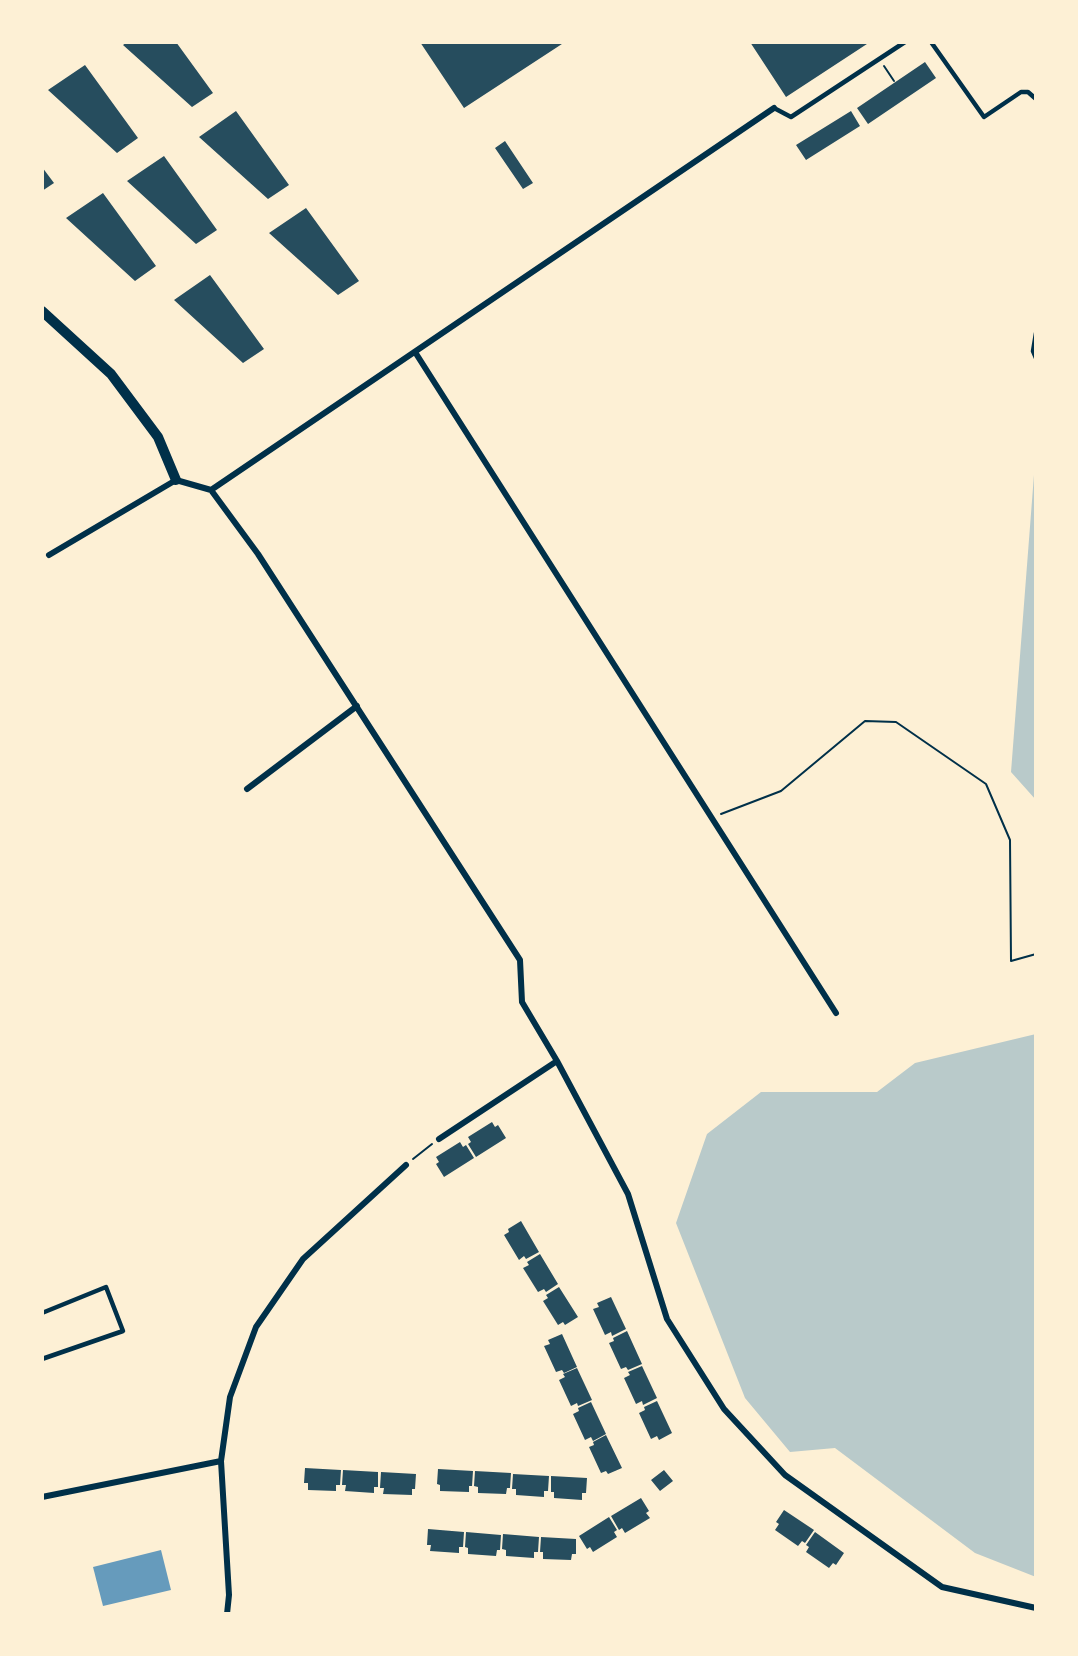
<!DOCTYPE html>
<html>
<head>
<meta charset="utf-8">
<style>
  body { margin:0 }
  #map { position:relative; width:1078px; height:1656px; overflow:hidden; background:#fdf0d5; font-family:Roboto,sans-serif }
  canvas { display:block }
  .frame { position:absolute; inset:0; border:44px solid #fdf0d5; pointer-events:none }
</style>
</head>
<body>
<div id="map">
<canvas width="1078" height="1656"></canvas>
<div class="frame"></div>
</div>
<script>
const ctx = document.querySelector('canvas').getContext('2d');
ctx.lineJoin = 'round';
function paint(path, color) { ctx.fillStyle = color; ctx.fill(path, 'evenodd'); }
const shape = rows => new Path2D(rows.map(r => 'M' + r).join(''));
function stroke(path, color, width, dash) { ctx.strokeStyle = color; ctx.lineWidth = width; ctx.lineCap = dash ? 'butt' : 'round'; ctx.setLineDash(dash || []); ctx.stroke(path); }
paint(shape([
  [1036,449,1036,800,1011,772],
  [1036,1034,1036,1577,975,1553,835,1448,790,1452,745,1398,676,1223,707,1134,761,1092,877,1092,915,1063]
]), '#b9caca');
paint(shape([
  [161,1550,171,1590,103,1606,93,1567]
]), '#669bbc');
paint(shape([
  [127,42,176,42,213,93,192,107,123,45],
  [420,42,565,42,464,108],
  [750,42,870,42,786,97],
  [925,62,936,78,868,124,857,108],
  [85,65,138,138,117,153,48,90],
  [236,111,289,185,268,199,199,137],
  [851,111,860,126,806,160,796,145],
  [505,141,533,183,523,189,495,148],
  [164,156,217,230,196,244,127,181],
  [42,167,54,183,42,191],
  [103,193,156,266,135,281,66,218],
  [306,208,359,281,338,295,269,233],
  [210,275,264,349,243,363,174,300],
  [492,1122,495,1127,498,1125,506,1138,476,1157,468,1144,471,1142,468,1137],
  [460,1142,463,1147,466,1145,474,1158,444,1177,436,1164,439,1162,436,1157],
  [521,1221,539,1252,526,1259,524,1256,519,1260,504,1235,509,1232,508,1229],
  [540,1254,558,1284,546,1292,544,1289,538,1292,523,1268,529,1265,527,1262],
  [559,1287,578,1317,565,1325,563,1322,558,1325,543,1301,548,1298,546,1295],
  [611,1297,626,1329,612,1336,611,1332,605,1335,593,1309,599,1307,597,1303],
  [627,1331,642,1364,628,1370,626,1367,621,1369,609,1343,614,1341,613,1338],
  [562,1334,577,1367,564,1373,562,1370,556,1372,544,1346,550,1344,548,1340],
  [642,1366,657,1398,643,1405,642,1401,636,1404,624,1378,630,1375,628,1372],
  [577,1368,592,1400,578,1406,577,1403,571,1406,559,1380,565,1377,563,1374],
  [657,1401,672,1433,659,1440,657,1436,651,1439,639,1413,645,1410,644,1407],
  [591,1402,606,1434,593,1441,591,1437,585,1440,573,1414,579,1411,578,1408],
  [606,1435,622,1468,608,1474,606,1471,601,1473,589,1447,594,1445,593,1442],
  [305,1468,341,1470,340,1485,336,1485,336,1491,308,1490,308,1483,304,1483],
  [438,1469,473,1471,472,1486,469,1486,469,1492,440,1491,440,1485,437,1484],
  [343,1470,378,1472,378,1487,374,1487,374,1493,345,1491,346,1485,342,1485],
  [664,1470,673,1481,660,1491,651,1480],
  [475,1471,511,1473,510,1488,507,1488,506,1494,478,1493,478,1487,474,1486],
  [381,1472,416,1474,415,1489,412,1489,412,1495,383,1494,384,1488,380,1488],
  [513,1474,549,1476,548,1491,544,1491,544,1497,516,1495,516,1489,512,1489],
  [551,1476,587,1478,586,1493,582,1493,582,1500,554,1498,554,1492,551,1492],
  [641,1498,649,1511,646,1513,650,1518,625,1533,622,1528,619,1530,611,1516],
  [784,1510,814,1530,805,1543,802,1541,798,1546,775,1530,779,1524,776,1522],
  [609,1517,617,1530,614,1532,617,1537,593,1552,590,1547,587,1549,579,1536],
  [428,1529,464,1532,463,1547,459,1547,459,1553,430,1551,431,1545,427,1545],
  [466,1532,501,1535,500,1550,497,1550,496,1556,468,1554,468,1548,465,1547],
  [815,1532,844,1553,836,1565,833,1563,829,1568,806,1552,809,1547,806,1545],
  [503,1534,539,1537,538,1552,534,1552,534,1558,506,1556,506,1550,502,1549],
  [541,1537,576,1539,576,1554,572,1554,571,1560,543,1559,543,1552,540,1552]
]), '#264d5e');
stroke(shape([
  [884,66,894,81],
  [721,814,781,791,865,721,896,722,986,784,1010,840,1011,961,1036,954],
  [413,1159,432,1144]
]), '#003049', 2);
stroke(shape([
  [931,42,984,117,1021,92,1028,92,1036,99],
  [774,108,791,117,905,42],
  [1036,333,1033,351,1036,358],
  [42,1313,106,1287,123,1331,42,1359]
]), '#003049', 4.5);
stroke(shape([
  [415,352,836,1013],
  [211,490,774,108],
  [49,555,176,480,211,490,258,554,520,960,522,1002,557,1061,628,1194,667,1319,724,1409,785,1475,942,1587,1036,1608],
  [247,789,357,706],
  [439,1139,557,1061],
  [42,1497,221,1461],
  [227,1614,229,1595,221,1461,230,1397,256,1327,303,1259,406,1165]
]), '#003049', 6);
stroke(shape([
  [42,311,111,374,158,437,176,480]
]), '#003049', 10);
</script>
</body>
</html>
